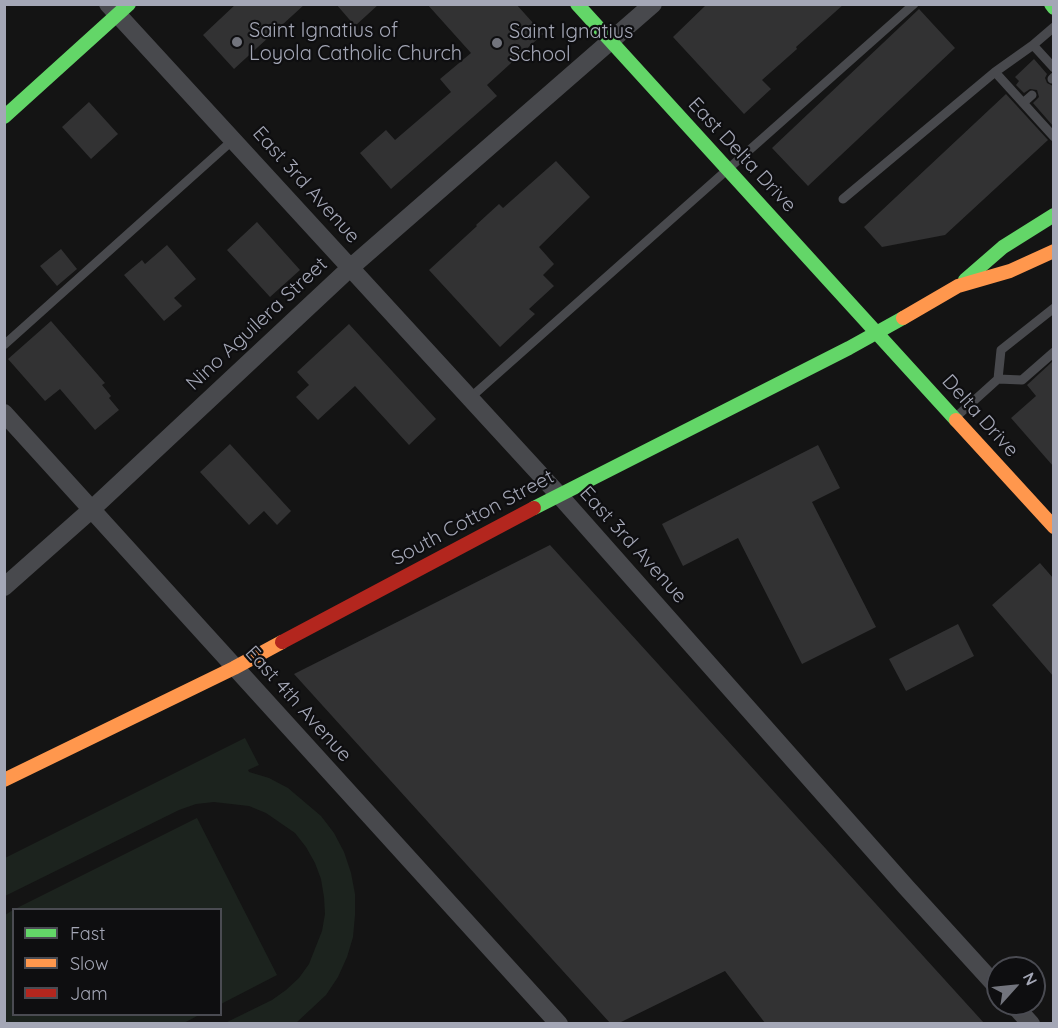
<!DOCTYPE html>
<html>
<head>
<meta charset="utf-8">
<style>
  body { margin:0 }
  #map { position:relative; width:1058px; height:1028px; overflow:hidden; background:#141414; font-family:Quicksand,sans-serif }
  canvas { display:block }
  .frame { position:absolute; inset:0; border:6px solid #a4a7b6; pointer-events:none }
  .legend { position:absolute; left:12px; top:908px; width:210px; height:108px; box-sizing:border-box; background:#0e0e10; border:2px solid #4a4b52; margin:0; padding:8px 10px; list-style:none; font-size:18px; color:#a4a7b6 }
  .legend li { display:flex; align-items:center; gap:12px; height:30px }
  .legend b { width:30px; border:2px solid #4a4b52 }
  .north { position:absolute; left:986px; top:956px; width:60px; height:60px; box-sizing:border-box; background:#0e0e10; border:2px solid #4a4b52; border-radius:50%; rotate:63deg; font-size:16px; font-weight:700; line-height:24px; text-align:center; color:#a4a7b6 }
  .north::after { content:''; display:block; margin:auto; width:21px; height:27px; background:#72747d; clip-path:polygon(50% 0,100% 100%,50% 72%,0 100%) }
</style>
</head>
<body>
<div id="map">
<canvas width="1058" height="1028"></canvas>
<div class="frame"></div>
<ul class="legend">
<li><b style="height:8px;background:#63d668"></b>Fast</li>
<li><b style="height:8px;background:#ff974d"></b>Slow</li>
<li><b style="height:8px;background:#b3261e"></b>Jam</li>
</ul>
<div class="north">N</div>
</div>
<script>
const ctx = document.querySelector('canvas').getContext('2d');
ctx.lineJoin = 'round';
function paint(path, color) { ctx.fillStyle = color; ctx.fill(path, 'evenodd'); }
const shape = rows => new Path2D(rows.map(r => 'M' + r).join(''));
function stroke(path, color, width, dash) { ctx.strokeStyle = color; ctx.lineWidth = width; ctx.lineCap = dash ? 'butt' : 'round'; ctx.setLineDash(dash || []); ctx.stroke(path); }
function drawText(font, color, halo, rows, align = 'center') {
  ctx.font = font + ' Quicksand,sans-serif'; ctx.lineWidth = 4.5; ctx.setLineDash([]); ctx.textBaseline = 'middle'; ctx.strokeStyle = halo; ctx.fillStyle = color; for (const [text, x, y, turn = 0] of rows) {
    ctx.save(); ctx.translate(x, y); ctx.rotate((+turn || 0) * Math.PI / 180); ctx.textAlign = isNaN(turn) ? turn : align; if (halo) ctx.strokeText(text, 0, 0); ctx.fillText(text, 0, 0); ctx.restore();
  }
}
paint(shape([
  [245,738,259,765,248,770,249,772,269,778,288,788,321,816,334,833,344,852,351,873,355,894,355,915,353,937,347,957,338,977,326,995,296,1023,225,1023,272,1000,286,990,299,978,309,964,322,931,325,914,324,897,321,879,315,863,306,847,295,833,266,813,249,806,214,802,196,804,179,810,5,896,5,858],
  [197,818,277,975,221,1004,220,910,15,909],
  [13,910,14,1014,199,1015,182,1024,5,1023,5,915]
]), '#1c231e');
paint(shape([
  [236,4,305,4,234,69,203,35],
  [336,4,379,4,355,26],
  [427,4,516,4,543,34,487,85,497,96,391,189,360,153,386,130,395,140,451,92,440,79,471,53],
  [707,4,844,4,796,47,797,49,762,80,771,89,744,114,673,37],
  [919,9,955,48,808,186,772,148],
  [1034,59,1047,74,1045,78,1047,83,1053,86,1053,126,1033,103,1039,97,1037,90,1030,89,1024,93,1016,85,1019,81,1015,77],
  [1006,94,1048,140,945,235,882,247,864,227],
  [89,102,118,134,91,159,62,127],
  [556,161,590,197,539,247,554,264,543,275,554,286,529,309,535,314,500,347,429,270,477,226,476,225,499,204,503,208],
  [257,222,300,270,270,297,227,250],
  [167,245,196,279,174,298,182,306,164,321,124,275,142,260,145,264],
  [61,249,77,269,57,286,40,266],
  [51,321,105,383,102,385,111,396,109,398,119,410,95,430,60,389,45,401,8,359],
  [349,324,436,419,409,445,355,386,318,420,296,397,309,385,297,372],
  [1053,361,1053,466,1011,418,1036,396,1027,385],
  [230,444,291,511,277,525,264,511,249,525,200,472],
  [818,445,840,488,812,502,876,627,802,664,738,538,683,566,662,524],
  [550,545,984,1023,765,1023,725,971,619,1023,610,1023,294,674],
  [1040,563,1053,578,1053,676,992,605],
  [958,624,974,656,906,691,889,659]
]), '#323233');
stroke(shape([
  [1033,45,1054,68],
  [995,72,1054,137],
  [1052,79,1054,77],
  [1023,103,1032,95],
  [843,199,995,72,1033,45,1054,27],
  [4,345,234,139],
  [998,379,1022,380,1054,352],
  [470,398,914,4],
  [957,416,998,379,1001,350,1054,308]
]), '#48494d', 9);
stroke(shape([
  [108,4,559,495,906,887,998,988],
  [4,413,559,1024],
  [4,587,92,509,350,268,653,4],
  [1013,1004,1031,1024]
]), '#48494d', 18);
stroke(shape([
  [577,4,956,420],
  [1051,4,1054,8],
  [4,117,129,4],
  [965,280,1003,247,1054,215],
  [534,508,849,348,903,318]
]), '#63d668', 14);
stroke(shape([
  [903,318,958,286,1010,271,1054,251],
  [956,420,1054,527],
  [4,780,234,668,282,642]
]), '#ff974d', 14);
stroke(shape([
  [282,642,534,508]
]), '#b3261e', 14);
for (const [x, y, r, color] of [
  [237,42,6,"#72747d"],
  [497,43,6,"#72747d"]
]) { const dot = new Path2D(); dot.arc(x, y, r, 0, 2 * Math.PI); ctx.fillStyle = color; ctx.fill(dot); stroke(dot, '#0e0e10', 2); }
drawText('20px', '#a4a7b6', '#0e0e10', [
  ["Saint Ignatius of",249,31],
  ["Loyola Catholic Church",249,54],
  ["Saint Ignatius",509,32],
  ["School",509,55]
], 'left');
drawText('20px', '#a4a7b6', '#0e0e10', [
  ["East Delta Drive",742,155,47],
  ["East 3rd Avenue",306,185,48],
  ["Nino Aguilera Street",257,324,-43],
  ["Delta Drive",980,416,48],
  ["South Cotton Street",473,518,-28],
  ["East 3rd Avenue",633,545,48],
  ["East 4th Avenue",298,704,48]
]);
</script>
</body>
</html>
